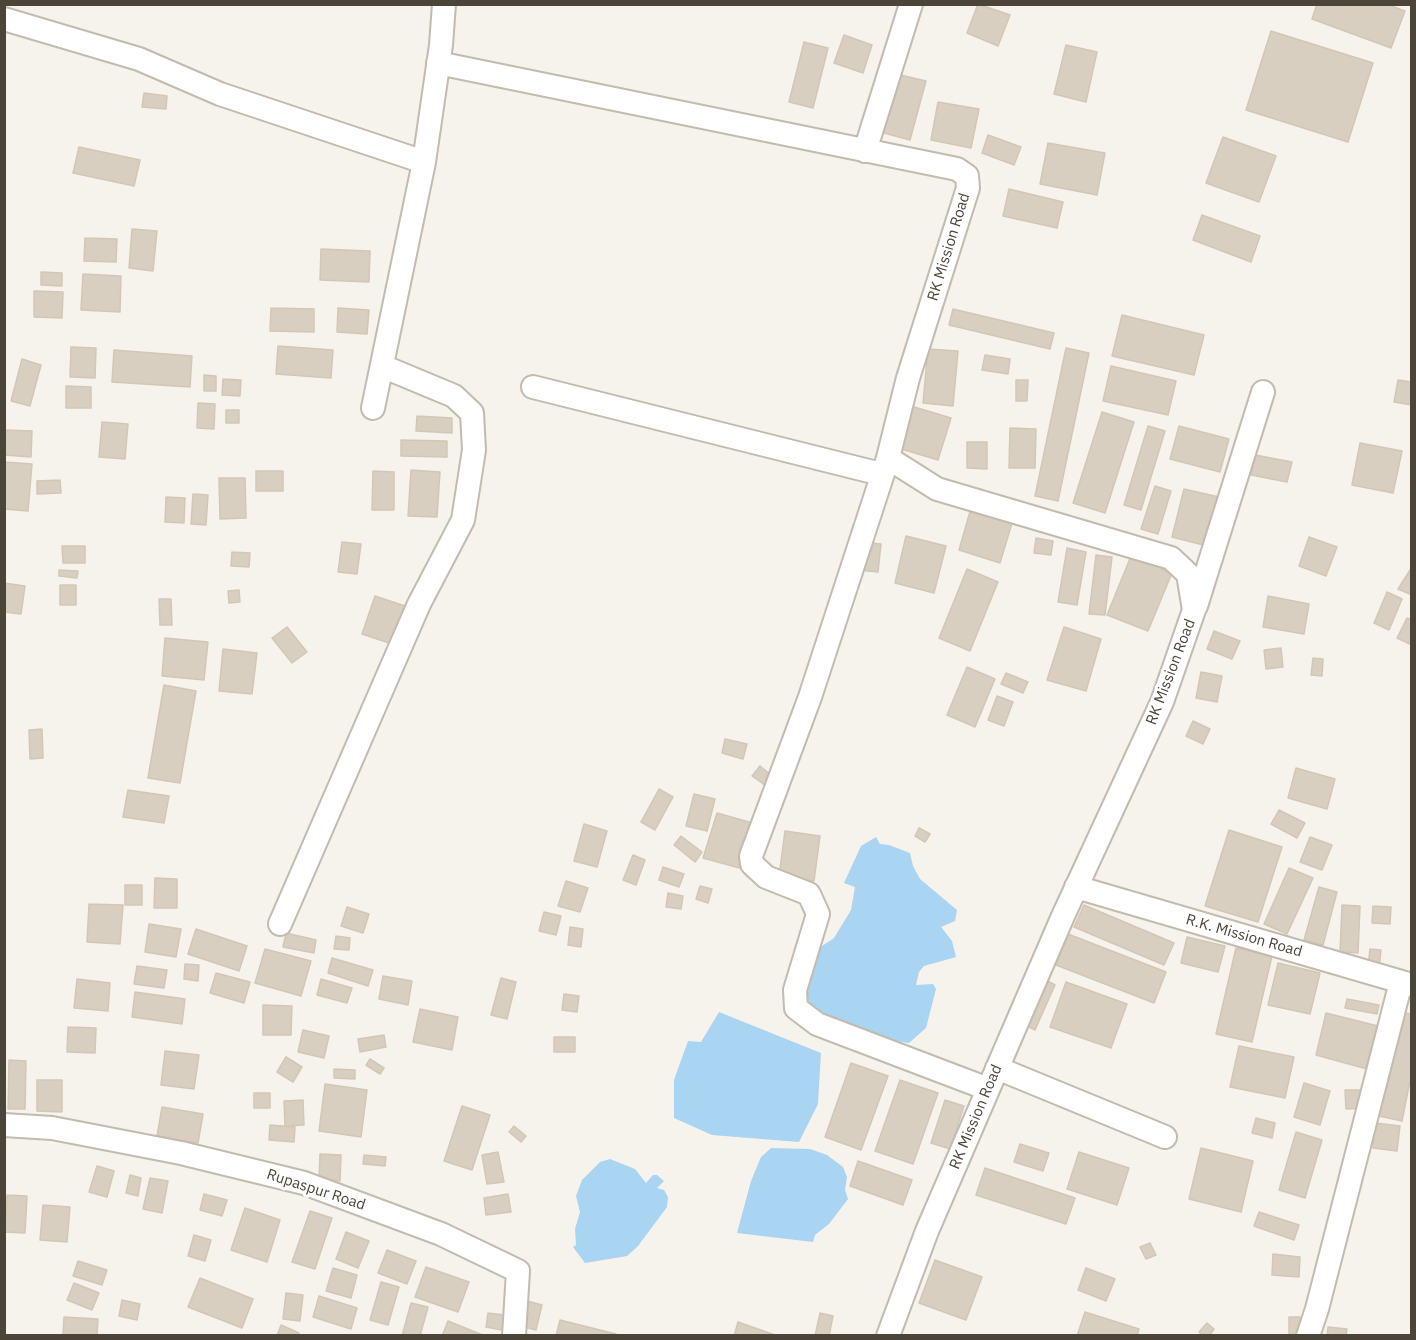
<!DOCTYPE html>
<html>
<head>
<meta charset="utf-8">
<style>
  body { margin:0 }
  #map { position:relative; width:1416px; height:1340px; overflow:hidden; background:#f6f3ec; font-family:"IBM Plex Sans",sans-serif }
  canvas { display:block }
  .frame { position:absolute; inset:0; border:6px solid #4b4439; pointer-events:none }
</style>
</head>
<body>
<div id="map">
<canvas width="1416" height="1340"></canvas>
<div class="frame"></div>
</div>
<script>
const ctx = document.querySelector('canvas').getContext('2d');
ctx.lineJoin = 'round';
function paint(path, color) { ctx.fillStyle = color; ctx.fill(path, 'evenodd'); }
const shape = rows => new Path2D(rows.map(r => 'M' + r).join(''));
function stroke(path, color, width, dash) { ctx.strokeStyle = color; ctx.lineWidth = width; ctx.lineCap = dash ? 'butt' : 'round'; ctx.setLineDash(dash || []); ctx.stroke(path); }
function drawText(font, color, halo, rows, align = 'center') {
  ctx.font = font + ' "IBM Plex Sans",sans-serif'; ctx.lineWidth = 6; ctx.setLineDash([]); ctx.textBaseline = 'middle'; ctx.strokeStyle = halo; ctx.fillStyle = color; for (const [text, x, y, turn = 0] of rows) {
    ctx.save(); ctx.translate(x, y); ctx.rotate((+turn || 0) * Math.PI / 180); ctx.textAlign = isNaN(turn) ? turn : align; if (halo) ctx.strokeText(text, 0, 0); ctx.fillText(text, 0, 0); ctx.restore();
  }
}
paint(shape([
  [876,837,880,844,889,845,910,853,913,866,920,879,957,910,955,921,941,927,952,941,956,957,924,966,919,972,916,985,933,984,936,989,926,1028,909,1043,878,1038,820,1017,803,999,816,950,834,938,851,910,855,887,844,883,861,846],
  [719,1012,821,1053,818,1104,799,1142,712,1135,674,1118,674,1080,688,1041,701,1042],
  [771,1148,810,1149,827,1155,843,1167,847,1177,845,1190,848,1199,829,1224,815,1235,813,1242,737,1233,751,1181,761,1157],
  [610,1159,635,1169,646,1183,653,1175,657,1175,664,1181,657,1188,664,1190,668,1197,667,1207,638,1246,627,1256,585,1263,573,1247,576,1245,575,1229,580,1212,576,1196,582,1180,600,1162]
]), '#a9d4f2');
const building = shape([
  [978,4,1010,15,998,46,967,33,978,4],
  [1317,4,1386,4,1405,11,1391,48,1312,19,1317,4],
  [1271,31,1373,63,1348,142,1246,110,1271,31],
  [844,35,872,45,863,73,834,63,844,35],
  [804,42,828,48,813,108,789,102,804,42],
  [1066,45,1097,52,1086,102,1054,94,1066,45],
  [896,74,926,81,910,140,880,132,896,74],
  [144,93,167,96,166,109,142,107,144,93],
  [938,102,979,109,971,148,931,140,938,102],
  [988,135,1021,147,1014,165,982,153,988,135],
  [1223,137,1276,156,1259,202,1206,183,1223,137],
  [1048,143,1105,153,1097,195,1040,184,1048,143],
  [79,147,140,160,134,186,73,173,79,147],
  [1009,189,1063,202,1057,228,1003,216,1009,189],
  [1202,215,1260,236,1251,262,1193,240,1202,215],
  [132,229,157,231,153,271,129,268,132,229],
  [85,238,117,239,116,262,84,261,85,238],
  [321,249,370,251,369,282,320,280,321,249],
  [41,272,62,273,62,286,41,285,41,272],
  [83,274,121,276,120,312,81,310,83,274],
  [34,291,63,292,62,318,34,317,34,291],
  [271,308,314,309,314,332,270,331,271,308],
  [338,308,369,310,367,334,337,332,338,308],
  [953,309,1054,333,1050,349,949,325,953,309],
  [1122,315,1204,335,1194,375,1112,356,1122,315],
  [278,346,333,350,331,378,276,374,278,346],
  [71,347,96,348,95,378,70,377,71,347],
  [1066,348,1089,353,1058,501,1035,496,1066,348],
  [928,349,958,351,953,406,923,403,928,349],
  [114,350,192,356,190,387,112,382,114,350],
  [985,355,1010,359,1008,374,982,370,985,355],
  [22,359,41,365,30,406,11,401,22,359],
  [1111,366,1176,381,1168,415,1103,401,1111,366],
  [204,375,216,376,216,391,204,391,204,375],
  [223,379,241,380,240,396,222,395,223,379],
  [1016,380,1028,380,1027,401,1016,401,1016,380],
  [1398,380,1412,382,1412,405,1394,402,1398,380],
  [66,386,91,387,91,408,66,408,66,386],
  [198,403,215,404,214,429,197,428,198,403],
  [911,406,951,418,938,460,898,448,911,406],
  [226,410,239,410,239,423,226,423,226,410],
  [1102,412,1134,422,1105,513,1073,503,1102,412],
  [417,416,452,418,452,433,416,431,417,416],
  [102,422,128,424,125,459,99,457,102,422],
  [1148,426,1165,431,1141,510,1124,505,1148,426],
  [1179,426,1229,439,1220,472,1170,459,1179,426],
  [1010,428,1036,429,1035,468,1009,468,1010,428],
  [4,430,32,431,31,457,4,455,4,430],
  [401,440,447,441,447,457,401,456,401,440],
  [967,442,987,442,987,469,967,468,967,442],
  [1360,443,1402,451,1393,493,1352,485,1360,443],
  [1255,455,1292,462,1287,482,1251,475,1255,455],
  [4,462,32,464,28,511,4,509,4,462],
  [411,470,440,472,437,517,408,516,411,470],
  [256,471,283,471,283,491,256,491,256,471],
  [373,471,394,472,394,510,372,510,373,471],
  [219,478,245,478,246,518,220,519,219,478],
  [60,480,61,493,37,494,37,481,60,480],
  [1155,486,1171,491,1158,534,1141,529,1155,486],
  [1184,489,1219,497,1207,546,1172,537,1184,489],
  [193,494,208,495,206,525,191,524,193,494],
  [166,497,185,498,184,523,165,522,166,497],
  [971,508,1013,520,1000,563,959,550,971,508],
  [906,536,946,546,934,593,895,583,906,536],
  [1309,537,1337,547,1326,576,1299,566,1309,537],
  [1036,538,1053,541,1051,555,1034,553,1036,538],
  [342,542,361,544,357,574,338,572,342,542],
  [861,542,881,544,878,572,858,570,861,542],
  [62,546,85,546,85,563,63,563,62,546],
  [1067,548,1086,552,1077,605,1058,602,1067,548],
  [232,552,250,553,249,567,231,566,232,552],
  [1096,555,1112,557,1105,615,1089,614,1096,555],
  [1131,556,1172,573,1148,631,1107,615,1131,556],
  [1412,567,1412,595,1398,589,1412,567],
  [967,569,998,582,970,651,939,638,967,569],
  [59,570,78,571,77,578,59,576,59,570],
  [4,583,25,586,21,614,4,612,4,583],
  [60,585,76,585,76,605,60,605,60,585],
  [239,590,240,602,229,603,228,591,239,590],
  [1387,592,1402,599,1389,630,1374,623,1387,592],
  [375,596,408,607,395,645,362,634,375,596],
  [1268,596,1309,604,1304,634,1263,627,1268,596],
  [159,599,171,599,172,625,160,625,159,599],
  [1407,618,1412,620,1412,645,1397,638,1407,618],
  [287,627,307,652,292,663,272,638,287,627],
  [1064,627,1101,639,1086,691,1047,680,1064,627],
  [1214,631,1240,641,1232,659,1207,649,1214,631],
  [165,638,208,642,204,680,162,676,165,638],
  [1281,648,1283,667,1266,669,1264,650,1281,648],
  [223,649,257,653,252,694,219,691,223,649],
  [1313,658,1323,659,1322,676,1311,675,1313,658],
  [967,667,995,679,975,727,947,715,967,667],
  [1201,672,1222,676,1217,702,1196,698,1201,672],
  [1006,673,1028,682,1023,693,1001,684,1006,673],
  [164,685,196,691,180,783,148,778,164,685],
  [997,696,1013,702,1004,726,988,720,997,696],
  [1193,721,1210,729,1203,744,1186,736,1193,721],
  [42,729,43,758,30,759,29,730,42,729],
  [725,739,747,744,743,759,722,753,725,739],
  [760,766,776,779,769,788,752,776,760,766],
  [1296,768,1335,779,1327,809,1288,798,1296,768],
  [659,789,673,797,655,830,641,822,659,789],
  [128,790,169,796,164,823,123,817,128,790],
  [694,794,715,799,707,831,686,826,694,794],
  [1279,810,1305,823,1297,838,1271,824,1279,810],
  [717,813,756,824,743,869,703,858,717,813],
  [584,824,607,831,597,867,574,861,584,824],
  [919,828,930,834,925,842,915,836,919,828],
  [1229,830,1282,847,1258,922,1205,906,1229,830],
  [785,831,820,836,814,881,779,876,785,831],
  [681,836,702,852,695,862,674,845,681,836],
  [1310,837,1332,845,1322,870,1300,862,1310,837],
  [633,855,645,860,636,885,623,880,633,855],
  [663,867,684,874,679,887,659,880,663,867],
  [1289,868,1313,878,1287,934,1264,924,1289,868],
  [155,878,177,879,177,908,154,908,155,878],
  [566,881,588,888,580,912,558,906,566,881],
  [125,885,142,885,142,905,125,905,125,885],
  [700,886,712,889,708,903,696,899,700,886],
  [1319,887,1337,892,1323,945,1304,940,1319,887],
  [668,893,683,896,681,909,666,907,668,893],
  [89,904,123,905,120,944,87,942,89,904],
  [1084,905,1174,943,1164,965,1074,927,1084,905],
  [1342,905,1360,906,1358,953,1340,952,1342,905],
  [1373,906,1391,907,1390,924,1372,923,1373,906],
  [347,907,369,914,363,933,341,926,347,907],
  [544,912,561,916,556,935,539,931,544,912],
  [149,924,181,929,176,957,145,952,149,924],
  [570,927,583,929,581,947,568,945,570,927],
  [196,929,247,946,239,971,188,954,196,929],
  [286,933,316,940,314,953,283,947,286,933],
  [1068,934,1166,972,1154,1003,1056,965,1068,934],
  [336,936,350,938,349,950,334,949,336,936],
  [1187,937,1225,946,1218,972,1181,963,1187,937],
  [1236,948,1272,956,1252,1042,1216,1034,1236,948],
  [265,949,311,961,301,996,255,983,265,949],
  [1370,949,1381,950,1379,969,1368,967,1370,949],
  [332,958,373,970,368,986,328,973,332,958],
  [1278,963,1320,973,1310,1014,1268,1005,1278,963],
  [185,964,199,965,198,981,184,979,185,964],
  [137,966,167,970,164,988,134,984,137,966],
  [216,973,250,982,244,1003,210,993,216,973],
  [383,976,412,981,408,1005,379,999,383,976],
  [501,978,516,982,507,1019,491,1015,501,978],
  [77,979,110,983,108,1011,74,1008,77,979],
  [321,979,352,988,347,1003,317,995,321,979],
  [1044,979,1055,985,1035,1030,1023,1024,1044,979],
  [1066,982,1127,1004,1111,1048,1050,1027,1066,982],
  [135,992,185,999,182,1024,132,1017,135,992],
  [564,994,579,996,577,1012,562,1010,564,994],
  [1347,999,1379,1005,1377,1014,1345,1008,1347,999],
  [263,1005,292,1006,291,1035,263,1035,263,1005],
  [420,1009,458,1017,452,1050,413,1042,420,1009],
  [1398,1012,1412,1014,1412,1071,1402,1121,1379,1116,1398,1012],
  [1326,1013,1378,1026,1367,1069,1316,1055,1326,1013],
  [68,1027,96,1028,95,1053,67,1052,68,1027],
  [303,1030,329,1036,324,1058,298,1052,303,1030],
  [384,1035,386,1047,360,1052,358,1039,384,1035],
  [554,1037,575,1037,575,1052,554,1052,554,1037],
  [1239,1046,1294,1057,1285,1098,1230,1087,1239,1046],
  [165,1051,199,1055,194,1089,161,1085,165,1051],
  [286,1057,302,1067,293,1082,277,1072,286,1057],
  [370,1059,384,1068,380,1074,366,1065,370,1059],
  [9,1060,26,1061,25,1109,8,1109,9,1060],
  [851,1063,888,1076,861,1150,825,1137,851,1063],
  [334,1069,355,1070,355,1079,334,1078,334,1069],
  [37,1080,62,1080,62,1112,37,1111,37,1080],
  [900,1080,938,1093,913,1164,875,1151,900,1080],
  [1304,1083,1330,1091,1320,1125,1294,1117,1304,1083],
  [325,1084,367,1090,361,1137,319,1131,325,1084],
  [1345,1090,1366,1090,1367,1108,1346,1109,1345,1090],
  [254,1093,270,1093,270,1108,254,1108,254,1093],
  [303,1100,304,1125,285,1126,284,1101,303,1100],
  [945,1100,964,1106,950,1149,931,1143,945,1100],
  [462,1106,490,1115,472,1170,444,1161,462,1106],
  [162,1107,203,1114,198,1143,157,1136,162,1107],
  [1256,1118,1275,1123,1272,1138,1252,1133,1256,1118],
  [1375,1123,1400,1126,1397,1151,1373,1148,1375,1123],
  [270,1125,295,1127,294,1142,269,1140,270,1125],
  [514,1126,526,1136,521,1142,509,1132,514,1126],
  [1296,1132,1322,1140,1305,1198,1279,1190,1296,1132],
  [1020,1144,1049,1153,1043,1171,1014,1162,1020,1144],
  [1201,1148,1253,1161,1241,1212,1189,1199,1201,1148],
  [498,1152,504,1182,487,1184,482,1155,498,1152],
  [1079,1152,1129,1168,1117,1205,1067,1189,1079,1152],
  [320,1154,341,1155,340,1181,319,1179,320,1154],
  [364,1155,386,1157,385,1166,363,1164,364,1155],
  [858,1161,912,1180,903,1205,850,1186,858,1161],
  [97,1166,114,1171,107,1197,89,1192,97,1166],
  [985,1168,1075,1198,1066,1224,976,1195,985,1168],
  [130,1175,141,1178,138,1196,126,1193,130,1175],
  [150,1178,168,1181,162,1213,143,1209,150,1178],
  [204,1194,227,1200,222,1216,200,1210,204,1194],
  [508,1194,511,1212,486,1215,484,1198,508,1194],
  [7,1195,27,1196,25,1233,5,1232,7,1195],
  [43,1205,70,1207,67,1242,40,1240,43,1205],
  [245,1208,280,1220,267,1262,231,1250,245,1208],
  [310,1211,332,1218,315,1269,292,1262,310,1211],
  [1259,1212,1299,1225,1294,1240,1254,1226,1259,1212],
  [346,1232,369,1241,358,1268,336,1259,346,1232],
  [194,1235,211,1240,205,1261,188,1256,194,1235],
  [1150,1243,1156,1255,1146,1259,1140,1247,1150,1243],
  [387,1250,416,1261,407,1284,378,1273,387,1250],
  [1273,1254,1300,1257,1299,1277,1272,1275,1273,1254],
  [935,1260,982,1277,966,1320,919,1303,935,1260],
  [78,1261,107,1270,102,1285,73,1276,78,1261],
  [426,1267,469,1282,458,1312,415,1297,426,1267],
  [333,1268,357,1275,351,1298,326,1291,333,1268],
  [1086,1268,1115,1279,1106,1301,1078,1290,1086,1268],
  [200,1278,253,1299,242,1328,188,1307,200,1278],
  [381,1282,399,1287,388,1325,370,1320,381,1282],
  [74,1283,99,1293,92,1310,67,1300,74,1283],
  [286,1293,303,1295,300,1321,283,1319,286,1293],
  [319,1296,357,1308,351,1329,313,1317,319,1296],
  [122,1300,140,1304,137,1320,119,1316,122,1300],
  [527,1301,542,1305,536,1330,521,1326,527,1301],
  [411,1303,428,1307,420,1336,402,1336,411,1303],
  [1085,1312,1139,1329,1137,1336,1077,1336,1085,1312],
  [488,1313,505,1315,502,1330,486,1327,488,1313],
  [820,1313,833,1316,829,1336,815,1336,820,1313],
  [64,1317,98,1319,97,1336,63,1336,64,1317],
  [1289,1317,1300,1317,1300,1336,1289,1336,1289,1317],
  [560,1320,616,1334,615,1336,556,1336,560,1320],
  [448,1321,485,1336,442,1336,448,1321],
  [738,1322,775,1335,775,1336,734,1336,738,1322],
  [1207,1323,1214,1329,1209,1336,1203,1336,1199,1332,1207,1323],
  [281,1325,299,1333,298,1336,277,1336,281,1325],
  [1328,1327,1347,1329,1346,1336,1327,1336,1328,1327]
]);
paint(building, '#d8cfc1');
stroke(building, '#d3c7b4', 1.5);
const street = shape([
  [4,19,139,59,220,94,424,162],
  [438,63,957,169,967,176,968,188,908,378,888,458,937,489,1171,558,1188,574,1194,610,1162,702,1063,916,927,1231,888,1336],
  [865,151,911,4],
  [533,387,881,474],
  [373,408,424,162,441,45,444,4],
  [888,458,810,697,751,856,752,864,766,877,809,894,818,914,795,990,796,1008,817,1024,988,1089],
  [1196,606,1263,392],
  [1076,887,1412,985],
  [280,924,419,604,463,520,474,450,472,413,454,396,382,366],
  [997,1068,1165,1137],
  [4,1125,52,1128,181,1153,304,1183,441,1234,518,1271,514,1336],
  [1308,1336,1317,1309,1401,982]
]);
stroke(street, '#c2bbae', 26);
stroke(street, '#fff', 22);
drawText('15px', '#4b4439', '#fff', [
  ["RK Mission Road",949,247,-73],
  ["RK Mission Road",1171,672,-69],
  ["R.K. Mission Road",1244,936,16],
  ["RK Mission Road",976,1117,-67],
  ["Rupaspur Road",316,1190,18]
]);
</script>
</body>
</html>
